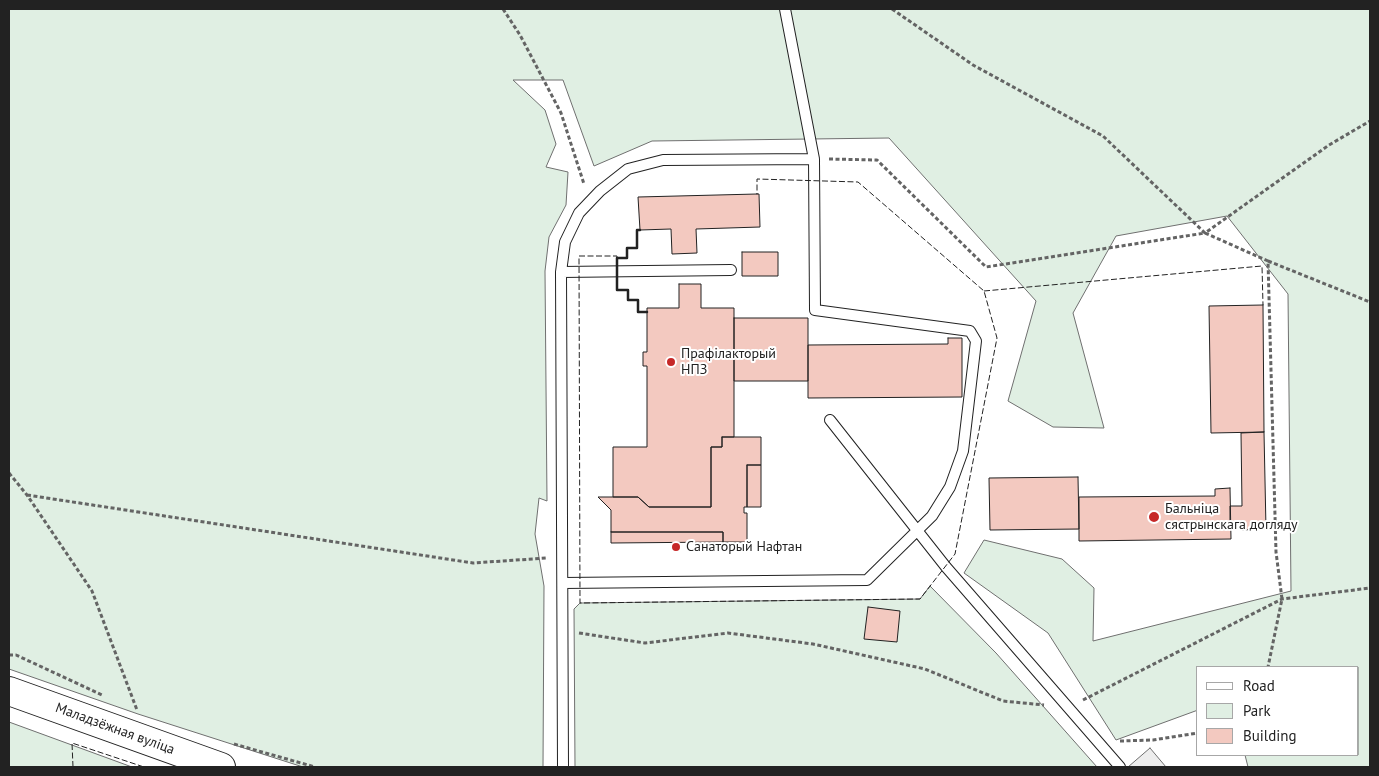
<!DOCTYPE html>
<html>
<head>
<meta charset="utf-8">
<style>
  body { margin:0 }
  #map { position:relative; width:1379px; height:776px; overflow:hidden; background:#fff; font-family:"PT Sans",sans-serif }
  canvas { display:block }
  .frame { position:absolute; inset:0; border:10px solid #222; pointer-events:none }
  .legend { position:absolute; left:1196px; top:666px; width:162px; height:90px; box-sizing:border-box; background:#fff; border:1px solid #a7a7a7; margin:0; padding:6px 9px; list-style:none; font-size:15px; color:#222 }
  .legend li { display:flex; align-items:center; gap:10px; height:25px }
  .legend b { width:25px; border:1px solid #a7a7a7 }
</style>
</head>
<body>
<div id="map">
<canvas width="1379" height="776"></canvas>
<div class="frame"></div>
<ul class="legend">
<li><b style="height:6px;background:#fff"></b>Road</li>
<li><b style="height:14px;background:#e0efe3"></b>Park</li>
<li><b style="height:14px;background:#f3c9c0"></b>Building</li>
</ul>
</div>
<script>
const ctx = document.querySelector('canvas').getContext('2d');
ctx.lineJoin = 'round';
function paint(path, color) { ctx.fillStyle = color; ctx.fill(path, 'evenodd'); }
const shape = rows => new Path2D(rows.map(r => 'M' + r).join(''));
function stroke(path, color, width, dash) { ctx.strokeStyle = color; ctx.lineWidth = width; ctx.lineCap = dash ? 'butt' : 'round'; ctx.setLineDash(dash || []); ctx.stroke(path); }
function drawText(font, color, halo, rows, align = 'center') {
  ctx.font = font + ' "PT Sans",sans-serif'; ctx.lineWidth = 4; ctx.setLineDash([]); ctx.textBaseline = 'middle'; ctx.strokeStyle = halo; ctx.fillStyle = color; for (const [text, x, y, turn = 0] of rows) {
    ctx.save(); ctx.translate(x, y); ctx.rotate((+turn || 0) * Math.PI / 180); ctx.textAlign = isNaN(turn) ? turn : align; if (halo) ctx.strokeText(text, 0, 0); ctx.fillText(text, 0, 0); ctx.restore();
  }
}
const green = shape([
  [9,9,1370,9,1370,767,1248,767,1245,755,1358,755,1358,667,1198,667,1198,710,1116,740,1048,633,964,573,984,540,1062,559,1094,588,1093,641,1291,591,1288,294,1227,216,1116,236,1073,313,1104,428,1053,427,1008,401,1036,301,889,138,652,141,594,166,563,80,513,80,545,110,556,144,546,167,568,172,566,205,549,237,545,271,547,501,539,498,535,534,544,586,543,767,303,767,138,714,9,669,9,9],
  [930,586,996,653,1097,767,575,767,574,609,580,603,920,599,930,586],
  [9,722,132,767,9,767,9,722]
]);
paint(green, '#e0efe3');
stroke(green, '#6f6f6f', 1);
const parking = shape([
  [1150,748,1166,767,1128,767,1150,748]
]);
paint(parking, '#ededed');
stroke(parking, '#6f6f6f', 1);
const building = shape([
  [757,194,759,194,760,227,696,229,697,253,672,254,671,229,640,230,638,197,757,194],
  [742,252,778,252,778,276,742,276,742,252],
  [679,284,701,284,701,308,734,308,734,437,722,437,722,447,711,447,711,507,649,507,638,497,613,497,613,447,647,447,647,366,643,366,643,352,647,352,647,308,679,308,679,284],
  [1263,305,1264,432,1211,433,1209,306,1263,305],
  [734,318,808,318,808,381,734,381,734,318],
  [948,338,962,338,962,397,808,398,808,345,948,344,948,338],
  [1264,432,1266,529,1242,530,1242,527,1230,527,1230,506,1242,506,1241,433,1264,432],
  [722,437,761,437,761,465,747,465,747,507,744,507,744,513,747,513,747,542,723,542,723,532,611,532,611,510,598,497,638,497,649,507,711,507,711,447,722,447,722,437],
  [747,465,761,465,761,507,747,507,747,465],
  [1078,477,1079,529,990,530,989,478,1078,477],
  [1230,488,1231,539,1079,541,1079,497,1215,496,1215,489,1230,488],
  [611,532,723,532,723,542,611,543,611,532],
  [868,607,900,611,897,642,864,639,868,607]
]);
paint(building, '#f3c9c0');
stroke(building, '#222', 1);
const lane = shape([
  [785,9,814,159],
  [561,272,731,270],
  [830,420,946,567,1120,767],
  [563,767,561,272,565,242,579,213,600,191,628,169,663,160,814,159,815,310,970,331,976,341,963,451,950,487,932,516,867,580,563,583]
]);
const secondary = shape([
  [9,691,221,767]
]);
stroke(lane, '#222', 12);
stroke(secondary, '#222', 30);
stroke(shape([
  [503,9,520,35,561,113,584,184],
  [892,9,973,65,1103,136,1205,233,1329,145,1370,121],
  [829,159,877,160,986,267,1205,233,1268,261,1276,552,1282,599,1268,667],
  [1268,261,1370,302],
  [9,473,27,495,92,591,137,710],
  [27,495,473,563,547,558],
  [579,633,645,643,728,633,813,644,925,669,1003,701,1044,705],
  [9,655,16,655,102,695],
  [1083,700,1282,599,1370,588],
  [1120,741,1153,740,1198,733],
  [234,744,315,767]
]), '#646464', 3, [4, 2.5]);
stroke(lane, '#fff', 10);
stroke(secondary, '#fff', 28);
stroke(shape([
  [617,258,617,256,579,256,580,603,920,599,955,554,997,338,984,291,858,182,757,179,757,194],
  [984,291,1262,266,1263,305],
  [73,767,72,743,144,767]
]), '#222', 1, [6, 2.5]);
stroke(shape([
  [640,230,637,230,637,248,627,248,627,258,617,258,617,290,628,290,628,300,638,300,638,312,647,312]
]), '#222', 2.5);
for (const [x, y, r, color] of [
  [671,362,5,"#c62828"],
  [1154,517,6,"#c62828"],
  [676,547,5,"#c62828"]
]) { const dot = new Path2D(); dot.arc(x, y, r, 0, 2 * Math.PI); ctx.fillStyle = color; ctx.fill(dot); stroke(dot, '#fff', 2); }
drawText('14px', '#222', '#fff', [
  ["Прафілакторый",681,354],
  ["НПЗ",681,370],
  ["Бальніца",1165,509],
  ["сястрынскага догляду",1165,525],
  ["Санаторый Нафтан",686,547]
], 'left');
drawText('14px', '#222', '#fff', [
  ["Маладзёжная вуліца",115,729,20]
]);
</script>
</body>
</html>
